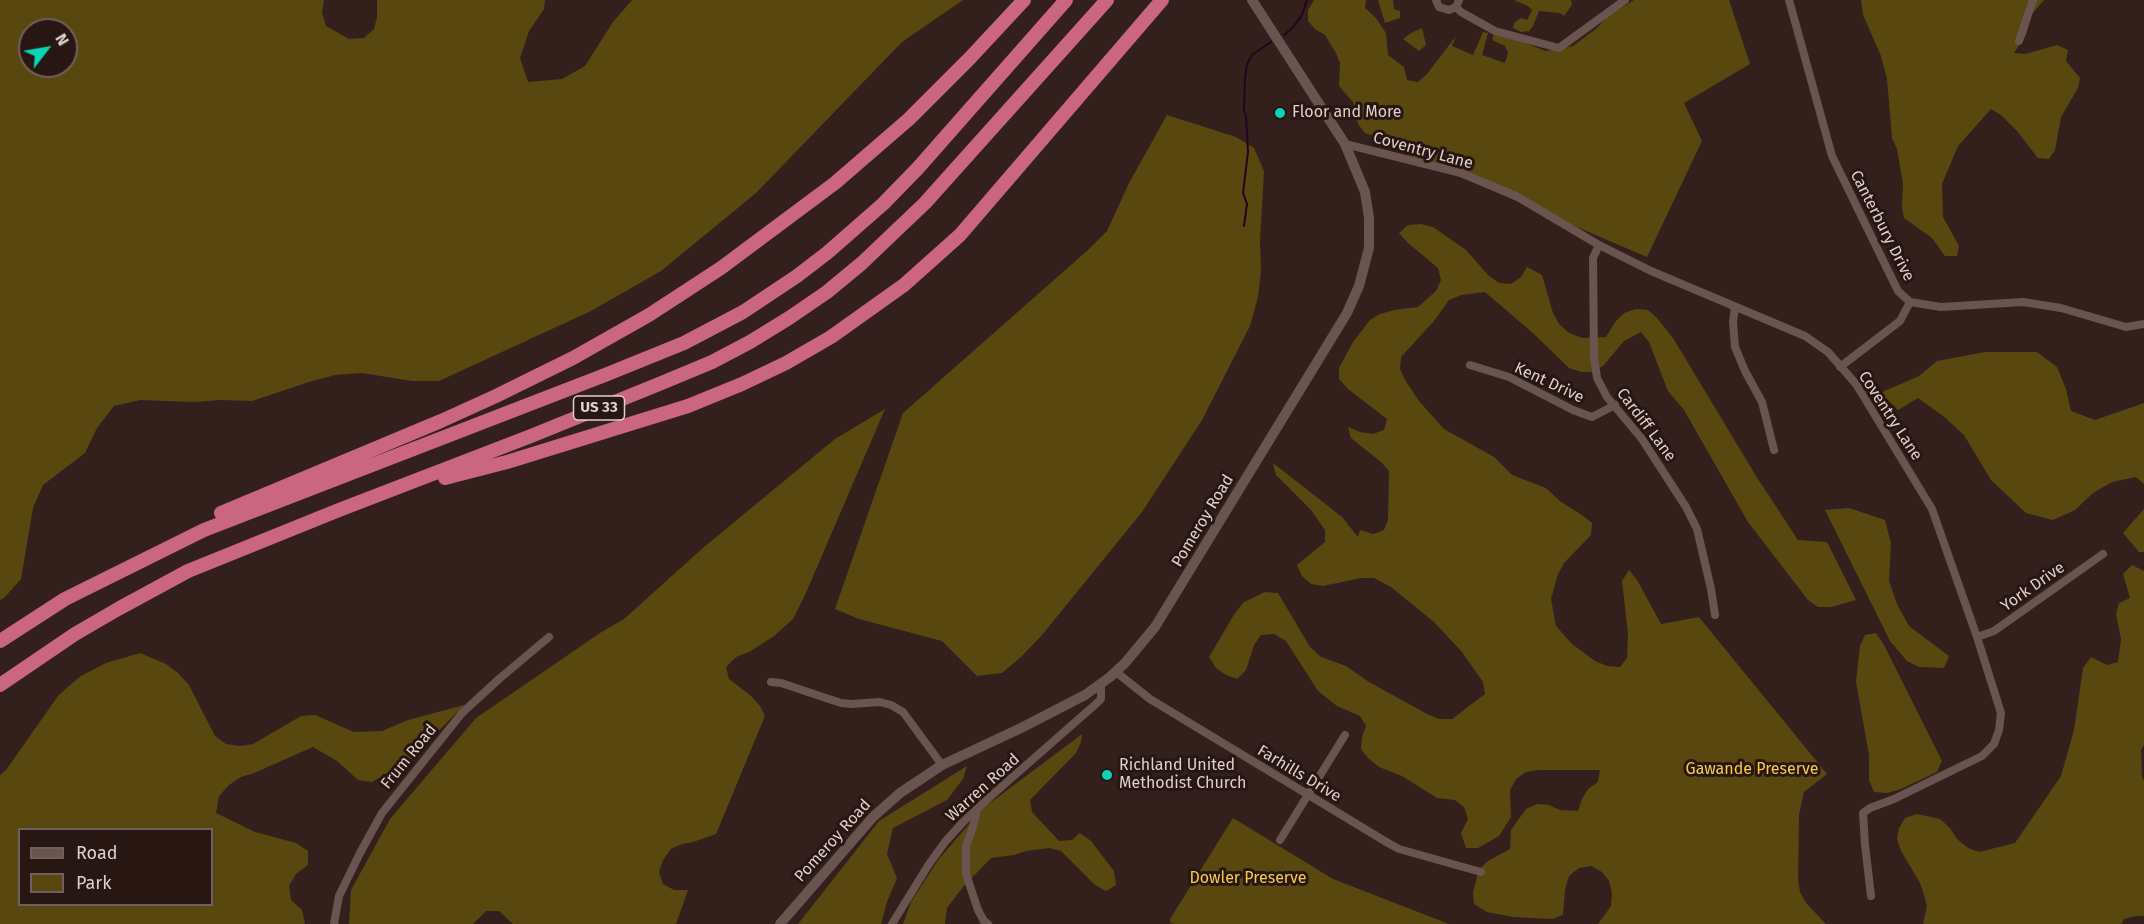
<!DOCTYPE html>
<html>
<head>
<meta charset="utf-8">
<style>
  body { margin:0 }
  #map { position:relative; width:2144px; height:924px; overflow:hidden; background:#33201c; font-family:"Fira Sans",sans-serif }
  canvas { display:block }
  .legend { position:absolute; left:18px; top:828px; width:195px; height:78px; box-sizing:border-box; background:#281612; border:2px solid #70605d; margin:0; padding:8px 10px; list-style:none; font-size:18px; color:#ddd0cd }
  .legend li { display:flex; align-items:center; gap:12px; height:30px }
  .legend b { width:30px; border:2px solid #70605d }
  .north { position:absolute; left:18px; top:18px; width:60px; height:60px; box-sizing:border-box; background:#281612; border:2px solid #70605d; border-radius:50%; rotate:59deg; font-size:16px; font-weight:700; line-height:24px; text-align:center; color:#ddd0cd }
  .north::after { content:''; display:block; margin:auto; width:21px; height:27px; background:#07d5b6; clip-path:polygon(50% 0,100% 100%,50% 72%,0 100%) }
</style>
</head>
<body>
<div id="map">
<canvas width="2144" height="924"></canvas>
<ul class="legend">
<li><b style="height:8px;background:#6a544f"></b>Road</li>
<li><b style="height:16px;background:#594710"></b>Park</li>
</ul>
<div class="north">N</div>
</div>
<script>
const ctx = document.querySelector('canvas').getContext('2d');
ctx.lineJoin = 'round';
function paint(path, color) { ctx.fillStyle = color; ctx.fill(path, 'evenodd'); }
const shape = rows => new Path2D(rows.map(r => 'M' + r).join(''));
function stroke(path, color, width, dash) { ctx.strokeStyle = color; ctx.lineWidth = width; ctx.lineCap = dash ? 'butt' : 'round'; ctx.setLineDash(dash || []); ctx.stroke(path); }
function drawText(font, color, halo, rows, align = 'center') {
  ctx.font = font + ' "Fira Sans",sans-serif'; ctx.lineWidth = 6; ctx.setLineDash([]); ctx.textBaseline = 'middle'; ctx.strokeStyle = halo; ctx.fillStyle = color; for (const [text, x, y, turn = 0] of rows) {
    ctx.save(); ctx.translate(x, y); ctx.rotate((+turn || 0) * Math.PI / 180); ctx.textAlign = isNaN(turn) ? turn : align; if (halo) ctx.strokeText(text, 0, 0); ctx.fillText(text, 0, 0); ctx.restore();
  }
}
paint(shape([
  [0,0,324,0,322,13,326,26,349,39,364,38,374,29,377,17,377,0,545,0,544,9,529,31,520,58,528,82,562,79,585,66,613,22,632,0,963,0,902,42,756,193,661,271,591,311,439,381,412,381,362,373,335,375,309,382,252,401,221,400,194,402,140,400,114,406,97,428,85,453,43,485,33,508,21,579,4,598,0,600],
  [30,30,66,30,66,66,30,66],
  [1314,0,1366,0,1365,8,1376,18,1386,33,1388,55,1404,67,1407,80,1418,82,1427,74,1456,36,1452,46,1473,55,1483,32,1488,33,1482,55,1505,63,1508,53,1505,46,1492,40,1494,34,1514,38,1545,51,1573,46,1597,28,1607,17,1634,0,1729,0,1750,64,1684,103,1702,141,1647,257,1388,146,1390,142,1365,133,1358,124,1353,102,1339,86,1340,63,1336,53,1325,35,1315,29,1308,21,1308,10],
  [1378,0,1393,0,1394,9,1400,11,1400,18,1385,23],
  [1514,0,1571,0,1572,5,1564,16,1560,13,1539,11,1533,26,1529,31,1521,32,1513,28,1514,23,1521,18,1527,20,1532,10,1528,6],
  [1861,0,2044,0,2032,14,2026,35,2014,53,2025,54,2057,45,2068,50,2066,61,2080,78,2078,88,2061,117,2055,150,2049,159,2038,158,2017,131,2001,115,1991,109,1958,146,1942,184,1943,217,1959,246,1957,256,1945,256,1932,238,1904,218,1902,207,1903,184,1897,149,1892,138,1887,79,1881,56,1863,15],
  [1422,28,1426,45,1419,51,1403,39,1411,33],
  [1167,115,1236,137,1254,148,1264,171,1260,241,1261,271,1258,297,1250,326,1202,420,1142,512,1042,635,1022,656,1002,673,977,676,942,641,859,619,835,609,903,413,1088,250,1107,231,1129,183],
  [1421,224,1433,227,1466,250,1488,275,1499,283,1511,284,1521,277,1527,267,1542,275,1553,313,1559,324,1569,333,1582,338,1606,337,1615,322,1624,313,1636,309,1648,310,1657,318,1673,338,1756,476,1798,540,1827,542,1856,600,1831,607,1818,607,1808,600,1748,522,1684,410,1668,391,1649,342,1641,332,1624,341,1603,366,1592,372,1581,372,1569,368,1534,334,1485,292,1461,295,1449,300,1434,321,1401,357,1400,369,1405,380,1419,401,1444,429,1494,457,1512,475,1546,488,1561,502,1582,515,1592,523,1591,535,1564,563,1558,574,1551,599,1556,626,1572,644,1595,661,1607,666,1620,667,1627,658,1628,634,1622,581,1629,570,1637,580,1661,624,1699,617,1827,774,1804,792,1799,815,1798,879,1800,892,1806,903,1826,924,1598,924,1611,906,1612,893,1609,881,1602,872,1591,866,1579,868,1569,876,1565,889,1563,915,1552,919,1513,917,1487,912,1474,904,1473,893,1479,869,1488,861,1510,849,1511,830,1526,809,1537,804,1549,805,1560,810,1578,811,1582,799,1588,789,1598,782,1600,770,1539,770,1526,772,1516,779,1510,790,1511,817,1499,836,1478,848,1466,848,1461,833,1468,819,1464,807,1455,800,1437,798,1402,776,1379,767,1368,758,1361,749,1362,737,1366,726,1360,716,1337,706,1318,691,1286,641,1274,634,1261,635,1254,645,1246,670,1237,679,1226,675,1216,668,1209,657,1235,613,1244,602,1265,592,1278,593,1310,647,1321,657,1346,666,1369,682,1427,714,1439,719,1452,719,1485,694,1483,682,1462,652,1434,622,1391,587,1374,578,1361,578,1323,586,1311,584,1302,576,1297,565,1325,542,1325,530,1311,510,1276,475,1273,463,1342,517,1358,537,1360,530,1373,534,1384,530,1388,520,1389,471,1381,462,1351,438,1348,427,1360,432,1373,434,1384,430,1387,419,1348,389,1339,379,1339,368,1353,342,1370,320,1380,314,1394,310,1418,307,1436,291,1441,280,1438,268,1408,243,1399,233,1408,225],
  [1985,352,2037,352,2057,367,2066,389,2071,411,2095,420,2144,403,2144,484,2136,477,2112,482,2093,493,2075,510,2053,520,2026,513,1991,480,1964,435,1943,416,1918,398,1898,410,1880,393,1919,376,1937,361],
  [885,409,805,595,793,619,774,636,749,652,736,657,726,667,729,679,751,696,760,706,765,716,716,834,693,842,682,844,671,849,663,860,659,872,663,884,674,890,688,890,676,924,513,924,499,911,486,911,473,924,349,924,351,890,390,819,476,718,600,633,624,619,704,547,835,439],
  [1849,508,1885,520,1891,543,1889,581,1897,604,1909,626,1949,656,1944,668,1919,667,1907,661,1890,641,1825,510],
  [2144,509,2144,552,2139,552,2123,533],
  [2132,565,2144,571,2144,745,2141,750,2142,776,2144,781,2144,916,2136,916,2124,919,2121,924,1923,924,1927,906,1924,895,1920,883,1901,851,1897,839,1899,828,1905,818,1917,814,1940,819,1950,828,1957,839,1968,848,1979,852,2015,843,2061,776,2074,730,2083,668,2091,657,2107,665,2118,662,2121,639,2116,614,2119,603,2130,598,2123,574],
  [1876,633,1884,645,1942,761,1937,772,1901,789,1887,793,1874,792,1869,780,1869,755,1856,682,1860,646,1865,635],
  [140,653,166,664,178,673,189,685,215,736,226,744,240,746,253,744,301,716,315,715,354,732,382,731,408,720,464,705,410,760,372,782,358,780,337,761,313,747,254,773,241,777,229,785,219,796,216,813,255,832,296,843,308,851,308,865,296,874,289,886,291,900,302,910,305,924,0,924,0,775,6,770,58,696,69,686,81,676,106,663],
  [20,830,212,830,212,904,20,904],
  [1082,734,1081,742,1076,753,1030,800,1032,812,1059,841,1072,840,1080,833,1091,841,1114,871,1116,885,1106,891,1095,885,1061,851,1049,848,1026,851,1014,855,991,858,963,887,947,908,945,924,903,924,911,902,938,860,982,809],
  [967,766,963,779,947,800,893,828,887,854,897,878,887,902,881,924,798,924,879,821],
  [1233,818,1333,879,1449,924,1174,924,1170,922,1170,919]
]), '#594710');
stroke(shape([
  [1284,35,1292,28,1301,17,1307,0],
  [1244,226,1247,204,1243,193,1248,152,1246,116,1244,110,1245,78,1247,64,1252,55,1271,42]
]), '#25031f', 2);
stroke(shape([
  [1436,0,1439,7,1449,10,1456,7,1459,0],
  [1789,0,1832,156,1898,291,1910,302,1941,307,2023,302,2061,308,2126,327,2144,324],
  [1456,7,1461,12,1495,31,1559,48,1625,0],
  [2019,41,2033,0],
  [1345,144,1461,173,1516,196,1599,245,1651,271,1805,336,1828,352,1856,384,1932,509,1977,637,2001,713,1999,730,1994,744,1982,756,1894,799,1870,808,1863,813,1865,845,1871,896],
  [1599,245,1593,258,1594,357,1597,378,1607,397,1642,439,1686,507,1697,529,1711,589,1715,615],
  [1735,307,1733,322,1735,347,1745,371,1762,402,1774,450],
  [1470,365,1509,377,1573,410,1592,417,1615,405],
  [1840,367,1900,321,1910,302],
  [1977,637,1994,631,2103,554],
  [1116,672,1150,699,1388,843,1399,849,1481,872],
  [771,682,781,683,841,703,852,704,880,702,891,705,903,712,942,765],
  [977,809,973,827,966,846,966,874,978,910,984,921,988,924],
  [1280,840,1345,735],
  [334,924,339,896,360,853,382,813,462,713,499,679,549,637],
  [892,924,929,864,945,842,962,823,991,796,1097,703,1101,699,1101,684]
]), '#6a544f', 8);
stroke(shape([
  [780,924,873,817,900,793,942,765,1021,728,1085,695,1110,677,1125,663,1155,627,1347,313,1359,286,1369,248,1369,218,1365,192,1345,144,1252,0]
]), '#6a544f', 10);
stroke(shape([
  [445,478,507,462,688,406,742,384,786,363,831,337,904,285,960,235,1162,0],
  [221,513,441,421,496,396,573,358,649,315,721,268,835,183,909,119,970,58,1024,0],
  [0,641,65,599,204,530,605,375,684,343,743,312,797,276,827,253,883,204,918,168,1066,0],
  [0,685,75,634,118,609,188,571,339,510,531,436,664,382,712,362,750,342,789,318,827,292,862,263,925,203,1107,0]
]), '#cb6682', 14);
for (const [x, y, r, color] of [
  [1280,113,6,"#07d5b6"],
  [1107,775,6,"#07d5b6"]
]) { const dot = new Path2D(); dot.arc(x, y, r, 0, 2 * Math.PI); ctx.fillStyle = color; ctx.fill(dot); stroke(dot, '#281612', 2); }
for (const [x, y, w] of [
  [599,408,51]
]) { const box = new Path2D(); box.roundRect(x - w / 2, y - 12, w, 24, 4.5); ctx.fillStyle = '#281612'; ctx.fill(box); stroke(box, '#ddd0cd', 1.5); }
drawText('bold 15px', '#ddd0cd', null, [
  ["US 33",599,408]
]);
drawText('16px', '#ddd0cd', '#281612', [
  ["Floor and More",1292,113],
  ["Richland United",1119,766],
  ["Methodist Church",1119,784]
], 'left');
drawText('16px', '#ddd0cd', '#281612', [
  ["Coventry Lane",1423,151,15],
  ["Canterbury Drive",1882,226,63],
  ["Kent Drive",1549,383,25],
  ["Coventry Lane",1890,416,57],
  ["Cardiff Lane",1646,425,53],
  ["Pomeroy Road",1203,521,-59],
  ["York Drive",2033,587,-35],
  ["Frum Road",409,757,-51],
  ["Farhills Drive",1299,774,31],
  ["Warren Road",983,788,-42],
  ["Pomeroy Road",833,841,-48]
]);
drawText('16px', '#f6cb46', '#281612', [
  ["Gawande Preserve",1752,770],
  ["Dowler Preserve",1248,879]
]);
</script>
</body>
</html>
